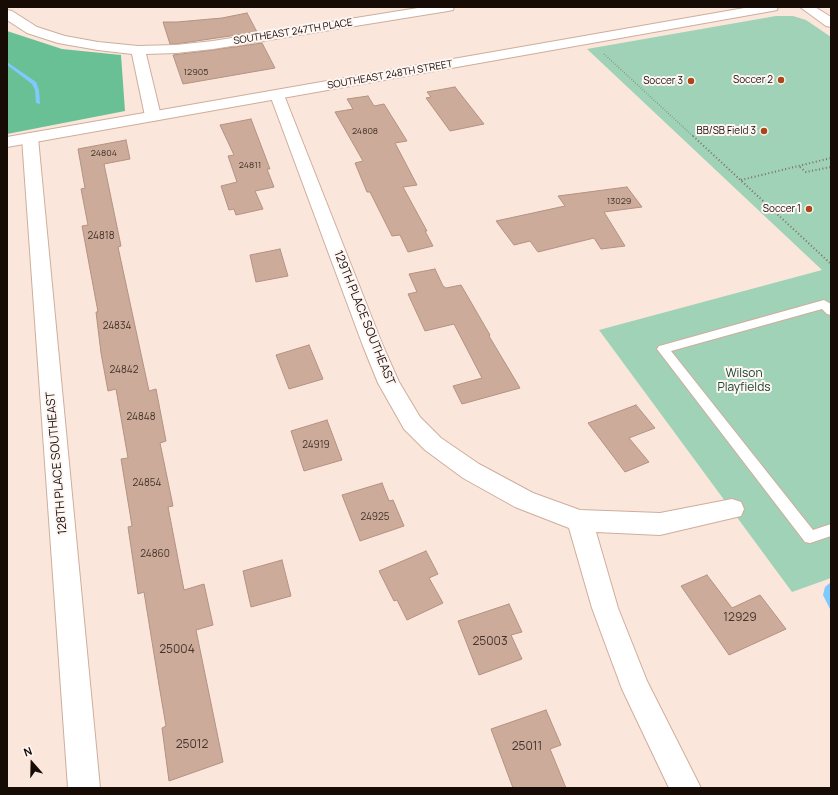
<!DOCTYPE html>
<html>
<head>
<meta charset="utf-8">
<style>
  body { margin:0 }
  #map { position:relative; width:838px; height:795px; overflow:hidden; background:#fbe6db; font-family:Manrope,sans-serif }
  canvas { display:block }
  .frame { position:absolute; inset:0; border:8px solid #170b06; pointer-events:none }
  .north { position:absolute; left:12px; top:743px; width:40px; height:40px; -webkit-text-stroke:3px #fef6f3; paint-order:stroke; rotate:340deg; font-size:11px; font-weight:700; line-height:16px; text-align:center; color:#170b06 }
  .north::after { content:''; display:block; margin:auto; width:14px; height:18px; background:#170b06; clip-path:polygon(50% 0,100% 100%,50% 72%,0 100%) }
</style>
</head>
<body>
<div id="map">
<canvas width="838" height="795"></canvas>
<div class="frame"></div>
<div class="north">N</div>
</div>
<script>
const ctx = document.querySelector('canvas').getContext('2d');
ctx.lineJoin = 'round';
function paint(path, color) { ctx.fillStyle = color; ctx.fill(path, 'evenodd'); }
const shape = rows => new Path2D(rows.map(r => 'M' + r).join(''));
function stroke(path, color, width, dash) { ctx.strokeStyle = color; ctx.lineWidth = width; ctx.lineCap = dash ? 'butt' : 'round'; ctx.setLineDash(dash || []); ctx.stroke(path); }
function drawText(font, color, halo, rows, align = 'center') {
  ctx.font = font + ' Manrope,sans-serif'; ctx.lineWidth = 4; ctx.setLineDash([]); ctx.textBaseline = 'middle'; ctx.strokeStyle = halo; ctx.fillStyle = color; for (const [text, x, y, turn = 0] of rows) {
    ctx.save(); ctx.translate(x, y); ctx.rotate((+turn || 0) * Math.PI / 180); ctx.textAlign = isNaN(turn) ? turn : align; if (halo) ctx.strokeText(text, 0, 0); ctx.fillText(text, 0, 0); ctx.restore();
  }
}
paint(shape([
  [776,16,793,16,806,20,831,37,831,578,792,592,599,330,822,270,587,49]
]), '#9fd2b6');
paint(shape([
  [7,31,62,49,121,55,125,111,7,134]
]), '#69c095');
paint(shape([
  [831,582,831,611,823,595,825,587]
]), '#80c9ff');
paint(shape([
  [7,62,36,82,39,90,40,104,36,103,35,90,32,84,7,65,7,62]
]), '#80c9ff');
const building = shape([
  [247,13,257,32,176,44,170,44,163,22,177,22,222,18,247,13],
  [262,43,275,68,183,84,173,55,213,50,262,43],
  [455,87,484,124,450,131,426,98,431,97,427,92,455,87],
  [368,96,374,106,384,104,407,141,395,143,417,185,403,187,427,231,425,231,433,246,408,252,400,235,392,236,370,192,367,192,355,163,363,161,335,112,353,109,347,99,368,96],
  [251,119,270,169,267,169,274,187,255,191,263,209,236,215,234,209,229,210,221,186,237,182,228,156,234,155,220,125,251,119],
  [126,140,130,159,104,164,121,246,118,247,149,391,156,389,166,441,160,443,173,506,168,507,184,590,204,584,213,625,196,630,223,762,169,781,162,728,166,726,159,685,144,592,138,594,128,527,132,526,121,459,128,458,116,389,108,391,101,353,96,312,98,312,82,226,88,225,81,189,85,188,78,149,126,140],
  [627,187,642,207,604,212,625,246,601,249,594,238,538,252,530,241,514,245,496,221,565,206,558,196,627,187],
  [280,249,288,276,256,282,250,255,280,249],
  [435,269,443,286,446,288,461,285,490,335,489,336,520,388,462,404,453,386,482,378,454,324,425,331,408,294,417,292,409,274,435,269],
  [309,345,323,379,289,389,276,355,309,345],
  [636,405,655,428,629,438,649,462,625,472,588,423,636,405],
  [327,420,342,460,304,471,291,431,327,420],
  [382,483,389,501,393,500,404,526,360,541,342,495,382,483],
  [426,551,438,574,429,578,443,603,407,620,397,600,394,601,379,571,426,551],
  [282,560,291,596,251,607,243,571,282,560],
  [707,575,732,608,760,595,786,629,729,655,681,586,707,575],
  [509,604,522,632,511,635,522,659,479,675,458,621,509,604],
  [546,710,561,745,550,749,566,788,513,788,491,729,546,710]
]);
paint(building, '#ccab9a');
stroke(building, '#b39282', 1);
const service = shape([
  [824,300,831,304,831,315,827,314,822,309,671,351,813,530,831,524,831,536,810,543,805,542,657,349,659,346,663,345,824,300]
]);
const minor = shape([
  [424,7,454,7,453,10,448,11,213,49,176,53,146,54,161,116,158,119,153,121,148,119,145,116,132,54,98,50,58,43,27,33,7,20,7,10,12,11,37,27,65,36,98,42,138,46,176,45,213,41,424,7],
  [277,91,282,92,284,95,383,346,399,382,420,417,441,438,479,464,533,493,580,510,660,513,732,499,741,502,744,509,741,516,660,535,596,532,618,608,647,681,701,788,669,788,622,689,592,608,569,528,515,507,463,478,425,450,404,429,378,383,363,346,270,95,272,92,277,91],
  [30,133,36,135,38,138,100,788,68,788,22,138,24,135,30,133]
]);
const tertiary = shape([
  [750,7,778,7,777,10,772,11,7,147,7,137,750,7]
]);
const secondary = shape([
  [800,7,815,7,831,17,831,27,826,26,800,7]
]);
stroke(service, '#cfad9c', 2);
stroke(minor, '#cfad9c', 2);
stroke(tertiary, '#cfad9c', 2);
stroke(secondary, '#cfad9c', 2);
stroke(shape([
  [604,54,694,137]
]), '#7f6e67', 1.5, [0.5, 2]);
stroke(shape([
  [693,136,831,264],
  [800,167,806,172,831,167],
  [741,180,831,158]
]), '#7f6e67', 2, [1, 2.5]);
paint(service, '#fff');
paint(minor, '#fff');
paint(tertiary, '#fff');
paint(secondary, '#fff');
for (const [x, y, r, color] of [
  [781,80,4,"#ab4619"],
  [691,81,4,"#ab4619"],
  [764,131,4,"#ab4619"],
  [809,209,4,"#ab4619"]
]) { const dot = new Path2D(); dot.arc(x, y, r, 0, 2 * Math.PI); ctx.fillStyle = color; ctx.fill(dot); stroke(dot, '#fef6f3', 1.5); }
drawText('9px', '#44332b', null, [
  ["12905",196,72],
  ["24808",365,131],
  ["24804",104,153],
  ["24811",250,165],
  ["13029",619,201]
]);
drawText('10px', '#170b06', '#fef6f3', [
  ["SOUTHEAST 247TH PLACE",293,32,-9],
  ["SOUTHEAST 248TH STREET",390,75,-10]
]);
drawText('10px', '#170b06', '#fef6f3', [
  ["Soccer 2",773,80],
  ["Soccer 3",683,81],
  ["BB/SB Field 3",756,131],
  ["Soccer 1",801,209]
], 'right');
drawText('10px', '#44332b', null, [
  ["24818",101,236],
  ["24834",117,326],
  ["24842",124,370],
  ["24848",141,417],
  ["24919",316,445],
  ["24854",147,483],
  ["24925",375,517],
  ["24860",155,554]
]);
drawText('12px', '#170b06', '#fef6f3', [
  ["129TH PLACE SOUTHEAST",364,318,68],
  ["128TH PLACE SOUTHEAST",57,463,-95]
]);
drawText('12px', '#1d4331', '#fef6f3', [
  ["Wilson",744,374],
  ["Playfields",744,388]
]);
drawText('12px', '#44332b', null, [
  ["12929",740,618],
  ["25003",490,642],
  ["25004",177,650],
  ["25012",192,745],
  ["25011",527,747]
]);
</script>
</body>
</html>
